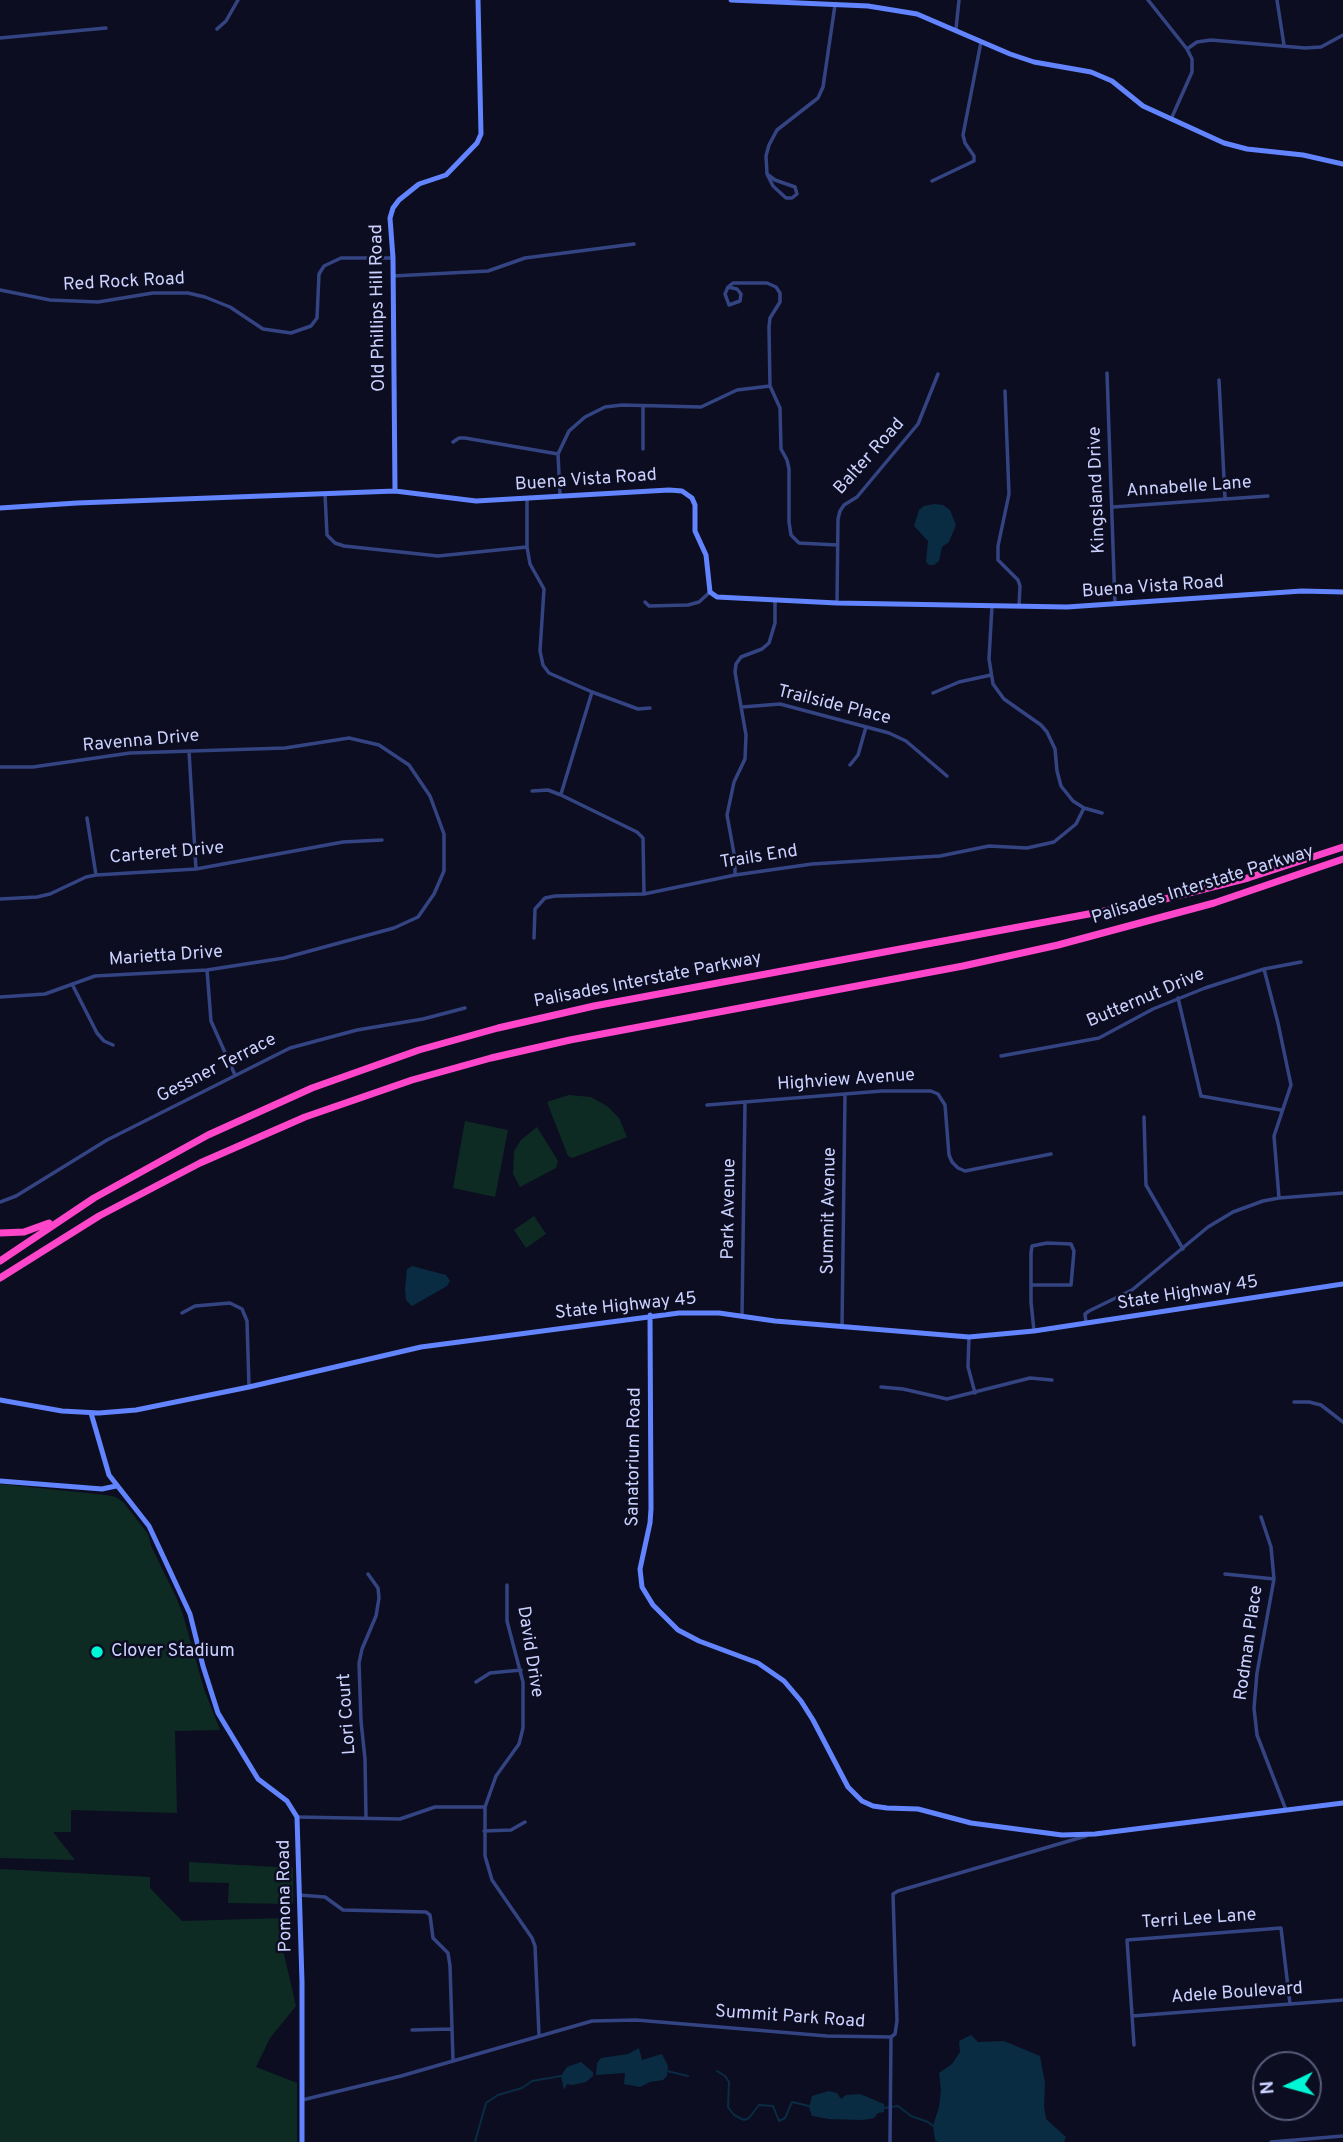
<!DOCTYPE html>
<html>
<head>
<meta charset="utf-8">
<style>
  body { margin:0 }
  #map { position:relative; width:1343px; height:2142px; overflow:hidden; background:#0c0d21; font-family:Overpass,sans-serif }
  canvas { display:block }
  .north { position:absolute; left:1252px; top:2051px; width:70px; height:70px; box-sizing:border-box; background:#0c0d21; border:2px solid #585c7a; border-radius:50%; rotate:265deg; font-size:19px; font-weight:700; line-height:28px; text-align:center; color:#cbd2ff }
  .north::after { content:''; display:block; margin:auto; width:24px; height:32px; background:#00f6d4; clip-path:polygon(50% 0,100% 100%,50% 72%,0 100%) }
</style>
</head>
<body>
<div id="map">
<canvas width="1343" height="2142"></canvas>
<div class="north">N</div>
</div>
<script>
const ctx = document.querySelector('canvas').getContext('2d');
ctx.lineJoin = 'round';
function paint(path, color) { ctx.fillStyle = color; ctx.fill(path, 'evenodd'); }
const shape = rows => new Path2D(rows.map(r => 'M' + r).join(''));
function stroke(path, color, width, dash) { ctx.strokeStyle = color; ctx.lineWidth = width; ctx.lineCap = dash ? 'butt' : 'round'; ctx.setLineDash(dash || []); ctx.stroke(path); }
function drawText(font, color, halo, rows, align = 'center') {
  ctx.font = font + ' Overpass,sans-serif'; ctx.lineWidth = 5; ctx.setLineDash([]); ctx.textBaseline = 'middle'; ctx.strokeStyle = halo; ctx.fillStyle = color; for (const [text, x, y, turn = 0] of rows) {
    ctx.save(); ctx.translate(x, y); ctx.rotate((+turn || 0) * Math.PI / 180); ctx.textAlign = isNaN(turn) ? turn : align; if (halo) ctx.strokeText(text, 0, 0); ctx.fillText(text, 0, 0); ctx.restore();
  }
}
paint(shape([
  [569,1095,591,1097,607,1106,619,1118,627,1137,572,1158,568,1156,547,1102],
  [465,1121,508,1130,495,1197,453,1188],
  [537,1127,558,1161,556,1168,520,1187,513,1174,514,1151,521,1140],
  [534,1216,546,1234,526,1248,514,1230],
  [0,1484,106,1495,116,1497,124,1503,148,1534,151,1546,176,1597,183,1615,204,1689,220,1730,175,1731,177,1813,71,1810,71,1832,53,1832,75,1860,0,1858],
  [189,1862,293,1868,293,1904,228,1903,229,1883,189,1882],
  [0,1869,150,1877,150,1888,182,1921,286,1918,283,1950,296,2006,270,2038,256,2067,297,2083,297,2142,0,2142]
]), '#0e2b23');
paint(shape([
  [934,504,943,505,950,510,956,525,949,542,942,547,939,561,934,565,929,565,926,562,928,541,914,526,919,510,924,506],
  [412,1266,446,1275,450,1281,447,1286,412,1306,406,1300,405,1289,407,1269],
  [971,2035,978,2042,1004,2041,1040,2056,1045,2083,1044,2106,1046,2119,1066,2137,1064,2142,938,2142,935,2140,933,2126,939,2107,941,2090,939,2073,952,2064,960,2052,959,2041],
  [639,2048,642,2060,662,2054,668,2066,667,2076,663,2080,650,2082,640,2087,624,2084,625,2073,596,2075,597,2063,601,2058,628,2054],
  [581,2062,593,2072,593,2076,586,2082,572,2085,567,2084,564,2090,561,2076,567,2067],
  [828,2091,837,2093,841,2099,846,2095,860,2094,884,2104,884,2112,878,2113,874,2118,863,2120,829,2119,812,2116,809,2108,812,2096]
]), '#092c43');
stroke(shape([
  [667,2071,688,2076],
  [717,2071,725,2076,729,2082,728,2107,734,2115,744,2120,749,2118,759,2105,773,2106,779,2121,785,2118,792,2102,809,2106],
  [884,2108,898,2106,911,2116,928,2122,933,2126],
  [475,2142,486,2103,498,2095,522,2088,532,2081,561,2076]
]), '#092c43', 2);
stroke(shape([
  [1148,0,1187,49,1192,59,1192,72,1172,117],
  [1277,0,1284,45],
  [217,29,226,21,238,0],
  [956,29,959,0],
  [0,38,106,28],
  [1187,49,1197,42,1211,40,1305,48,1321,47,1343,35],
  [767,174,775,180,795,187,797,194,792,198,786,198,773,186,767,174,766,156,769,145,777,130,818,98,823,87,835,5],
  [932,181,974,161,974,156,965,143,963,135,981,42],
  [393,276,488,271,525,258,634,244],
  [728,287,737,289,741,294,740,301,729,305,725,294,728,287,733,283,767,283,776,287,780,293,780,302,770,318,769,327,770,386,780,408,781,449,787,460,789,469,789,522,791,535,799,543,837,545],
  [0,290,50,300,98,302,153,293,188,293,205,297,230,307,263,329,291,333,311,326,317,318,319,274,324,266,341,258,393,258],
  [1107,373,1115,604],
  [1219,380,1225,498],
  [1005,391,1009,494,998,546,998,560,1018,580,1020,586,1019,606],
  [453,442,459,438,465,438,558,454],
  [643,449,643,406],
  [325,494,327,535,335,543,344,546,438,556,527,547],
  [560,495,558,454,569,431,585,417,605,407,622,405,701,407,737,390,770,386],
  [527,499,527,547,530,564,544,589,540,651,543,665,549,673,592,692,638,709,650,708],
  [1113,507,1268,496],
  [645,602,649,606,688,605,699,602,710,592],
  [837,603,838,519,840,511,844,505,857,497,918,424,938,374],
  [933,693,959,682,991,675],
  [742,707,780,704,889,733,906,741,947,776],
  [189,751,196,869],
  [850,765,858,755,866,727],
  [0,767,33,767,130,753,285,748,349,738,379,745,409,765,430,796,444,834,444,871,434,894,418,917,394,928,284,958,207,970,95,976,45,994,0,997],
  [532,791,548,790,561,795,637,832,643,838,644,894],
  [561,794,592,692],
  [1084,808,1102,813],
  [87,818,96,875],
  [735,875,735,859,727,815,734,782,745,759,746,735,735,672,736,664,741,657,762,649,769,643,775,623,775,601],
  [0,899,37,897,50,894,86,877,96,875,196,869,343,842,382,840],
  [534,938,535,909,545,898,555,896,644,894,735,875,812,864,940,856,989,846,1027,848,1054,842,1076,824,1084,808,1073,801,1061,786,1057,771,1055,749,1047,732,1041,725,1004,699,993,684,989,659,992,606],
  [1264,969,1278,1023,1291,1085,1274,1136,1279,1198],
  [207,970,211,1021,235,1075],
  [72,984,97,1033,104,1041,113,1045],
  [1178,998,1201,1096,1281,1110],
  [1001,1056,1099,1038,1153,1009,1205,988,1264,969,1301,962],
  [707,1105,882,1091,931,1091,938,1094,945,1105,949,1155,952,1162,958,1168,965,1171,1051,1154],
  [1144,1117,1146,1185,1183,1249],
  [0,1202,16,1196,107,1140,290,1048,357,1030,423,1019,465,1008],
  [1031,1285,1071,1285,1074,1251,1071,1244,1047,1243,1032,1246,1031,1253,1031,1302,1034,1331],
  [182,1313,195,1306,230,1303,242,1309,247,1321,249,1387],
  [742,1315,745,1102],
  [1086,1323,1085,1314,1089,1311,1132,1290,1208,1227,1233,1212,1263,1201,1279,1198,1343,1193],
  [842,1327,845,1095],
  [969,1337,968,1367,975,1393],
  [881,1387,903,1389,947,1399,1030,1378,1052,1380],
  [1294,1402,1309,1402,1321,1405,1343,1422],
  [1261,1517,1271,1547,1274,1579,1257,1673,1254,1708,1257,1735,1286,1810],
  [1225,1574,1274,1579],
  [507,1585,507,1621,523,1682,523,1728,519,1744,496,1776,485,1807,485,1856,492,1880,532,1938,535,1946,539,2035],
  [476,1682,490,1673,521,1670],
  [297,1817,400,1819,435,1807,485,1807],
  [366,1818,365,1759,361,1721,359,1663,362,1649,376,1616,379,1598,378,1588,368,1574],
  [484,1831,511,1830,525,1822],
  [299,1895,325,1897,343,1910,426,1912,430,1915,433,1938,448,1953,450,1966,453,2060],
  [1132,2016,1343,2000],
  [412,2030,451,2029],
  [1134,2045,1127,1940,1281,1928,1290,2004],
  [302,2100,401,2076,592,2021,636,2020,827,2036,891,2037,895,2034,897,2021,893,1894,898,1891,1086,1836],
  [890,2142,891,2037],
  [1271,2142,1343,2136]
]), '#344482', 3.5);
stroke(shape([
  [731,0,868,6,917,14,1010,54,1034,62,1091,72,1112,81,1143,106,1224,143,1247,149,1303,155,1343,164],
  [395,491,393,258,390,218,393,208,399,200,419,184,446,175,477,143,481,134,478,0],
  [0,508,77,503,395,491,476,501,669,490,682,491,692,498,695,505,695,531,706,555,710,592,717,597,837,603,1067,607,1302,591,1343,592],
  [650,1315,651,1509,650,1523,640,1569,642,1587,653,1605,678,1630,699,1641,758,1663,784,1681,801,1701,813,1720,848,1787,862,1801,873,1806,887,1808,918,1809,971,1823,1062,1835,1095,1834,1343,1803],
  [0,1400,62,1411,99,1413,136,1410,249,1387,421,1347,679,1313,719,1313,775,1321,969,1337,1034,1331,1343,1284],
  [91,1413,109,1475,149,1526,190,1614,203,1666,218,1713,258,1779,287,1801,297,1817,302,1982,302,2142],
  [0,1481,102,1489,116,1486]
]), '#6284ff', 5);
stroke(shape([
  [0,1233,24,1232,49,1223],
  [0,1261,94,1198,208,1135,312,1088,419,1050,498,1028,594,1006,1153,902,1248,878,1343,847],
  [0,1278,99,1216,200,1163,305,1117,412,1080,491,1058,570,1040,963,966,1058,945,1214,903,1343,859]
]), '#ff46cb', 7);
for (const [x, y, r, color] of [
  [97,1652,7,"#00f6d4"]
]) { const dot = new Path2D(); dot.arc(x, y, r, 0, 2 * Math.PI); ctx.fillStyle = color; ctx.fill(dot); stroke(dot, '#0c0d21', 2.5); }
drawText('18px', '#cbd2ff', '#0c0d21', [
  ["Red Rock Road",124,283,-3],
  ["Old Phillips Hill Road",379,308,-91],
  ["Balter Road",870,457,-48],
  ["Buena Vista Road",586,481,-4],
  ["Annabelle Lane",1189,488,-4],
  ["Kingsland Drive",1098,490,-92],
  ["Buena Vista Road",1153,588,-4],
  ["Trailside Place",834,706,14],
  ["Ravenna Drive",141,742,-5],
  ["Carteret Drive",167,854,-5],
  ["Trails End",759,858,-9],
  ["Palisades Interstate Parkway",1203,886,-17],
  ["Marietta Drive",166,957,-4],
  ["Palisades Interstate Parkway",648,981,-11],
  ["Butternut Drive",1146,999,-23],
  ["Gessner Terrace",217,1069,-27],
  ["Highview Avenue",846,1081,-4],
  ["Park Avenue",730,1209,-89],
  ["Summit Avenue",830,1211,-89],
  ["State Highway 45",1188,1294,-9],
  ["State Highway 45",626,1307,-6],
  ["Sanatorium Road",635,1457,-89],
  ["Rodman Place",1250,1643,-82],
  ["David Drive",529,1652,81],
  ["Lori Court",348,1714,-94],
  ["Pomona Road",286,1896,-91],
  ["Terri Lee Lane",1199,1920,-4],
  ["Adele Boulevard",1237,1994,-4],
  ["Summit Park Road",790,2018,4]
]);
drawText('18px', '#cbd2ff', '#0c0d21', [
  ["Clover Stadium",111,1652]
], 'left');
</script>
</body>
</html>
